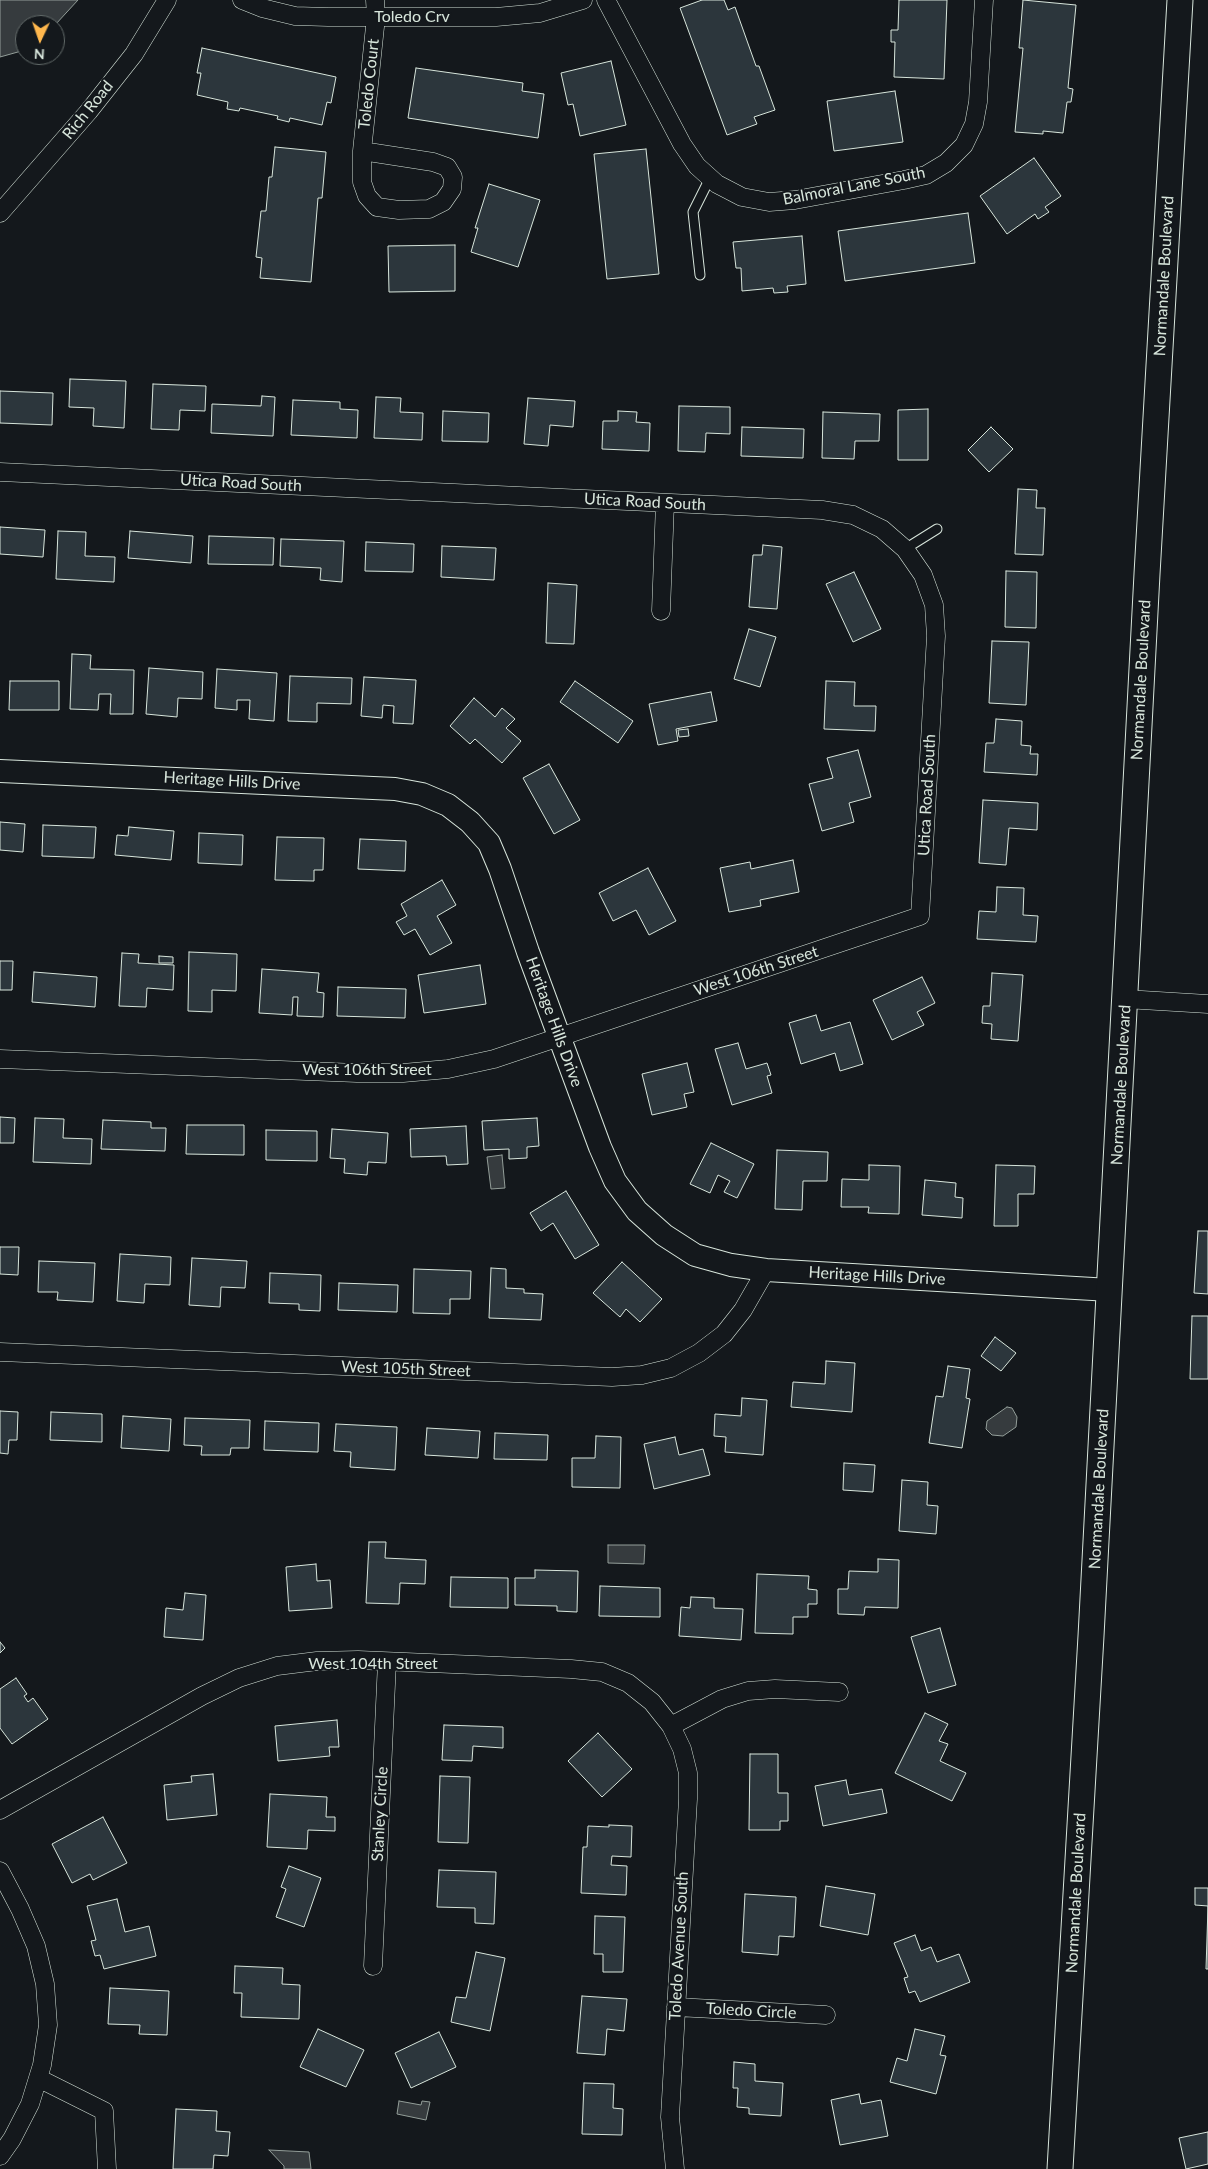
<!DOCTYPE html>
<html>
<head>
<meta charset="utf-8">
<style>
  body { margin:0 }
  #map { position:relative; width:1208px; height:2169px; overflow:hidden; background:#14181c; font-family:Lato,sans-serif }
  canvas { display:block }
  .north { position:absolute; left:15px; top:15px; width:50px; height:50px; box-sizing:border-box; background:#14181c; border:1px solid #626a69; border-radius:50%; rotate:183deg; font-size:14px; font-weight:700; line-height:20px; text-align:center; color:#d8e6dc }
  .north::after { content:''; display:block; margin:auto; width:18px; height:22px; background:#ffb74d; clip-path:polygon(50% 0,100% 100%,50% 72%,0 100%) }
</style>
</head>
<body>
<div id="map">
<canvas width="1208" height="2169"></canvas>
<div class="north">N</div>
</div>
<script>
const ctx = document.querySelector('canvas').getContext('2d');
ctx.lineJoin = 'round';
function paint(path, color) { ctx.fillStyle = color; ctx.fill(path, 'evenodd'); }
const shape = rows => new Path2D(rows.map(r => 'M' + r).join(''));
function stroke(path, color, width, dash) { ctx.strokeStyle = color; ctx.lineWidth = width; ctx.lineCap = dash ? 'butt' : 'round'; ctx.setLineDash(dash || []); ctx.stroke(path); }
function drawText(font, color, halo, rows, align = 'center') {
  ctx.font = font + ' Lato,sans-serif'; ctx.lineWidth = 4; ctx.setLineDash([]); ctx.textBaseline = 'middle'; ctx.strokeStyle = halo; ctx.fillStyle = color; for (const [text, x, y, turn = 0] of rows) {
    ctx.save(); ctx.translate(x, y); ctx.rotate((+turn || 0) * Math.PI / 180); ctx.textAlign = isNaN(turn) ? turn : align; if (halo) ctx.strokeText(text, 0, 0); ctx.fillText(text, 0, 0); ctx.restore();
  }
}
const water = shape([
  [0,0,78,0,55,25,25,25,25,50,0,57,0,0],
  [502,1155,505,1188,491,1189,487,1157,502,1155],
  [1007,1407,1012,1408,1017,1417,1016,1427,1003,1436,992,1435,986,1429,987,1421,1007,1407],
  [608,1545,645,1545,644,1564,608,1563,608,1545],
  [399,2101,421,2105,422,2101,430,2102,426,2120,397,2114,399,2101],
  [269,2150,309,2152,311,2169,284,2169,284,2166,269,2150]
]);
paint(water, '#363b3e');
stroke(water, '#939e99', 1);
const building = shape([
  [702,0,724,0,728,10,735,7,756,66,759,66,775,110,754,117,757,124,727,135,680,8,702,0],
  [899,0,947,0,944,79,894,77,895,42,891,42,891,30,898,30,899,0],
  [1023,0,1076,5,1068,88,1073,89,1071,102,1067,102,1063,133,1043,131,1043,134,1015,132,1023,48,1019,48,1023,0],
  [202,48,336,77,331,103,327,102,322,125,290,118,289,122,277,119,278,116,240,108,239,111,227,109,228,102,197,95,201,73,197,73,202,48],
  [611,61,626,125,580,136,573,104,568,105,561,73,611,61],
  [416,68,523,83,522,91,544,94,538,138,408,118,416,68],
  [895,91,903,142,834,151,827,101,895,91],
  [275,147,326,152,322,198,318,198,311,282,260,278,262,258,256,257,261,211,266,211,269,177,272,177,275,147],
  [646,149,659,274,607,279,594,154,646,149],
  [1034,158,1061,196,1045,207,1049,212,1038,219,1035,214,1007,234,980,196,1034,158],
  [489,184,540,200,518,267,471,252,478,228,475,228,489,184],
  [968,213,975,263,845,281,838,231,968,213],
  [802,236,806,284,787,286,788,292,774,293,773,288,742,291,741,268,736,268,733,242,802,236],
  [455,245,455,291,389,292,388,246,455,245],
  [70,379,126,381,124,428,93,426,94,408,69,407,70,379],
  [153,384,206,386,205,411,180,410,179,430,151,429,153,384],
  [0,391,53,393,52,425,0,423,0,391],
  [262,396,275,397,273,436,211,433,212,404,261,406,262,396],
  [376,397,401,398,400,412,423,413,422,440,374,438,376,397],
  [528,398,575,401,573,427,550,425,548,446,524,444,528,398],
  [293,400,340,402,340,409,358,410,357,438,291,435,293,400],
  [679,406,730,407,730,434,706,433,705,452,678,451,679,406],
  [928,409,928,460,898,460,898,410,928,409],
  [443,411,489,413,488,442,442,441,443,411],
  [618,411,637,412,636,422,650,423,649,451,602,449,603,421,618,421,618,411],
  [823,412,880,414,879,441,855,441,854,459,822,458,823,412],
  [742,427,804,429,803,458,741,456,742,427],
  [991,427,1013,449,989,472,968,450,991,427],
  [1018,489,1037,490,1036,508,1045,508,1043,555,1015,554,1018,489],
  [0,527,45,530,43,557,0,554,0,527],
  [58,531,86,532,85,556,115,557,114,582,56,579,58,531],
  [130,531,193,536,191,563,128,558,130,531],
  [209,536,274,538,273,565,208,564,209,536],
  [281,539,344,541,342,582,320,580,321,568,280,566,281,539],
  [366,542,414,544,413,572,365,571,366,542],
  [763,545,782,547,777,609,749,607,753,555,762,555,763,545],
  [442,546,496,548,494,580,441,577,442,546],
  [1006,571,1037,572,1036,628,1005,627,1006,571],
  [854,572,881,629,853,642,826,584,854,572],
  [548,583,577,585,574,644,546,643,548,583],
  [749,629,776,637,760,687,734,679,749,629],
  [992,641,1029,642,1026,705,989,703,992,641],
  [72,654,91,655,90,669,134,670,133,714,110,714,111,694,99,694,98,710,70,709,72,654],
  [149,668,203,672,202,699,178,698,177,717,146,714,149,668],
  [217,669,277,673,274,721,249,719,250,700,237,700,237,710,215,708,217,669],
  [290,676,352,678,351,704,317,703,317,722,288,721,290,676],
  [364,677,416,680,413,724,393,723,394,706,383,705,382,718,361,716,364,677],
  [10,681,59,681,59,710,9,710,10,681],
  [575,681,633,721,618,743,560,702,575,681],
  [826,681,855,682,854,706,876,706,875,731,824,729,826,681],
  [711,692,717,721,676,729,678,741,658,745,649,704,711,692],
  [474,698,495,717,502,708,515,719,506,728,521,741,502,763,475,739,470,744,450,726,474,698],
  [996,719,1022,721,1021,745,1031,746,1030,754,1038,754,1037,775,984,772,986,743,994,743,996,719],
  [688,729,689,736,679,737,678,730,688,729],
  [858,750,871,797,849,803,854,822,822,831,809,784,833,778,827,758,858,750],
  [549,764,580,820,554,834,523,778,549,764],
  [983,800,1038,803,1037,830,1009,828,1006,865,979,863,983,800],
  [0,822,25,824,23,852,0,850,0,822],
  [43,825,96,827,94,858,42,856,43,825],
  [129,827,174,831,171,860,115,855,117,835,128,836,129,827],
  [199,833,243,835,242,865,198,863,199,833],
  [277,837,324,838,323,870,314,870,314,881,275,880,277,837],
  [360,839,406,841,405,871,358,869,360,839],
  [793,860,799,892,760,900,761,906,729,912,720,868,750,862,751,869,793,860],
  [648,868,676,921,649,935,636,910,613,921,599,893,648,868],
  [442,880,456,905,437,916,452,943,430,955,415,929,404,935,396,922,407,916,401,904,442,880],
  [997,887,1024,888,1023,915,1038,916,1036,942,977,939,979,911,996,912,997,887],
  [189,952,237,954,236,991,212,990,212,1012,188,1011,189,952],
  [122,953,139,954,138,963,174,965,173,990,147,988,146,1007,119,1006,122,953],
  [159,956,173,957,173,963,159,963,159,956],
  [0,961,13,961,12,990,0,990,0,961],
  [480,965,486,1004,424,1013,418,975,480,965],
  [262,969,319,973,317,992,324,993,323,1017,297,1016,298,997,293,997,292,1015,259,1013,262,969],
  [34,972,97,977,95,1007,32,1002,34,972],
  [992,973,1023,975,1018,1041,991,1039,992,1024,982,1023,983,1006,990,1006,992,973],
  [922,977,935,1003,917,1012,924,1025,892,1040,873,1000,922,977],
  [338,987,406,989,405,1018,337,1016,338,987],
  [816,1015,821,1031,850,1022,863,1064,840,1071,835,1053,801,1064,789,1023,816,1015],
  [738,1043,746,1069,767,1063,771,1075,767,1076,772,1093,732,1105,715,1049,738,1043],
  [687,1063,694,1092,684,1094,687,1107,652,1115,642,1074,687,1063],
  [0,1117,15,1118,14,1143,0,1143,0,1117],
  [35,1118,64,1119,63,1138,92,1139,91,1164,33,1162,35,1118],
  [537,1118,539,1146,527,1147,527,1158,509,1159,509,1149,484,1150,482,1121,537,1118],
  [103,1120,151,1122,151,1128,166,1128,165,1151,101,1149,103,1120],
  [187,1125,244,1125,244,1155,186,1154,187,1125],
  [466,1126,468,1164,447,1165,446,1156,411,1157,410,1129,466,1126],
  [332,1129,388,1133,386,1163,368,1162,367,1175,344,1173,345,1159,330,1158,332,1129],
  [266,1130,317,1131,317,1161,266,1160,266,1130],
  [711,1143,754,1164,737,1198,724,1192,730,1181,718,1175,710,1193,690,1184,711,1143],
  [777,1150,828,1152,827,1181,803,1181,802,1210,775,1209,777,1150],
  [869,1165,900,1166,899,1214,868,1213,869,1207,841,1207,842,1179,869,1180,869,1165],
  [996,1165,1035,1166,1034,1194,1018,1194,1018,1226,994,1226,996,1165],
  [925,1180,956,1183,955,1197,963,1198,962,1218,922,1215,925,1180],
  [566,1191,599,1245,575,1259,553,1223,541,1231,530,1213,566,1191],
  [1198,1231,1208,1231,1208,1294,1194,1293,1198,1231],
  [0,1247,19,1247,18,1275,0,1274,0,1247],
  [120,1254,171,1257,170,1285,145,1284,144,1303,117,1301,120,1254],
  [192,1258,247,1261,245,1288,221,1287,220,1307,189,1305,192,1258],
  [39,1261,95,1263,93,1302,57,1300,58,1292,38,1292,39,1261],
  [622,1262,662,1299,640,1322,626,1309,620,1317,593,1293,622,1262],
  [491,1268,506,1269,506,1288,524,1289,524,1293,543,1294,541,1320,489,1318,491,1268],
  [414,1269,471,1271,470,1299,450,1299,450,1314,413,1313,414,1269],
  [270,1273,321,1275,320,1311,299,1310,299,1304,269,1303,270,1273],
  [339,1283,398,1285,397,1312,338,1310,339,1283],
  [1192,1316,1208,1316,1208,1379,1190,1379,1192,1316],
  [995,1337,1016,1353,1001,1371,981,1356,995,1337],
  [826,1361,855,1363,852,1412,791,1407,793,1382,825,1384,826,1361],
  [948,1366,970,1369,966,1398,970,1399,962,1448,929,1443,936,1396,943,1397,948,1366],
  [742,1398,767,1400,763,1455,725,1452,726,1437,714,1436,715,1414,741,1416,742,1398],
  [0,1411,18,1412,17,1440,9,1440,8,1454,0,1453,0,1411],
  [51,1412,102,1414,102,1442,50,1440,51,1412],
  [123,1416,171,1419,169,1451,121,1448,123,1416],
  [185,1418,250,1420,249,1448,231,1448,230,1455,201,1455,202,1446,184,1445,185,1418],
  [265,1421,319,1423,318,1452,264,1450,265,1421],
  [336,1424,397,1427,395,1470,350,1467,351,1452,334,1451,336,1424],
  [427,1428,480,1431,478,1458,425,1455,427,1428],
  [495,1433,548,1435,547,1460,494,1459,495,1433],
  [596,1436,621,1437,620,1488,572,1487,572,1458,595,1458,596,1436],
  [675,1437,679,1455,703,1449,710,1475,654,1489,644,1444,675,1437],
  [844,1463,875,1465,873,1492,843,1490,844,1463],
  [902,1480,928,1482,927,1505,938,1506,936,1534,899,1531,902,1480],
  [369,1542,386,1542,385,1558,426,1560,425,1584,400,1583,399,1604,366,1603,369,1542],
  [878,1559,899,1560,898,1608,865,1607,864,1615,838,1614,838,1589,848,1589,849,1571,878,1572,878,1559],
  [316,1564,317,1581,330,1580,332,1608,289,1611,286,1567,316,1564],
  [535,1570,578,1571,577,1612,557,1611,557,1606,515,1605,515,1578,535,1578,535,1570],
  [757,1574,809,1576,808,1589,817,1590,817,1604,808,1604,808,1617,793,1617,793,1634,755,1633,757,1574],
  [451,1577,508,1578,508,1608,450,1607,451,1577],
  [600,1586,660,1588,660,1617,599,1616,600,1586],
  [185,1593,206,1595,203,1640,164,1637,166,1608,183,1610,185,1593],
  [691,1597,714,1598,714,1608,743,1609,741,1640,679,1636,681,1607,690,1608,691,1597],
  [940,1628,956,1685,928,1693,911,1637,940,1628],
  [0,1642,5,1648,0,1653,0,1642],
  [16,1678,27,1694,24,1696,28,1702,33,1698,48,1719,12,1744,0,1728,0,1689,16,1678],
  [925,1713,948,1724,939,1741,948,1744,940,1761,966,1773,952,1801,895,1773,925,1713],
  [337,1720,339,1747,329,1747,330,1756,278,1761,275,1726,337,1720],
  [444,1725,503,1727,503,1748,473,1746,472,1761,442,1760,444,1725],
  [598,1733,632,1769,602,1797,568,1761,598,1733],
  [750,1754,778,1754,778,1793,788,1793,788,1821,780,1821,780,1830,749,1830,750,1754],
  [213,1774,217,1815,167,1820,164,1785,192,1782,191,1776,213,1774],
  [440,1776,470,1777,468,1843,438,1842,440,1776],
  [846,1780,849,1795,882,1789,887,1813,823,1826,815,1786,846,1780],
  [270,1794,327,1797,326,1817,335,1817,335,1831,308,1830,307,1849,267,1847,270,1794],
  [103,1817,127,1863,93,1880,90,1874,72,1883,52,1844,103,1817],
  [609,1825,632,1826,631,1857,612,1856,611,1865,627,1866,626,1895,581,1893,583,1847,587,1847,588,1826,609,1827,609,1825],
  [289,1866,321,1878,304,1927,276,1917,286,1889,281,1887,289,1866],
  [439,1870,496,1872,494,1924,475,1923,475,1908,437,1907,439,1870],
  [826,1886,875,1894,868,1935,820,1926,826,1886],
  [1195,1888,1208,1888,1208,1969,1206,1969,1208,1906,1195,1905,1195,1888],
  [745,1894,796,1897,794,1937,779,1936,778,1955,742,1952,745,1894],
  [117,1899,125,1932,149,1926,156,1956,104,1969,100,1955,95,1956,91,1941,96,1940,87,1906,117,1899],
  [595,1916,625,1917,623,1972,603,1972,603,1954,594,1954,595,1916],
  [915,1935,921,1951,931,1947,937,1962,959,1954,970,1982,920,2002,915,1991,909,1993,904,1978,908,1977,894,1943,915,1935],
  [476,1952,505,1958,490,2031,451,2022,456,1997,466,1998,476,1952],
  [235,1966,283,1968,282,1984,300,1985,299,2019,241,2017,242,1993,234,1993,235,1966],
  [110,1988,169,1991,167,2035,139,2034,140,2025,108,2024,110,1988],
  [582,1996,627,1999,624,2031,607,2029,605,2055,577,2053,582,1996],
  [318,2029,364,2050,346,2087,300,2067,318,2029],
  [915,2029,945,2036,940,2055,946,2056,936,2094,890,2082,897,2058,907,2061,915,2029],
  [439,2032,456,2067,411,2088,395,2053,439,2032],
  [734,2062,755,2064,755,2081,783,2083,781,2116,749,2114,749,2108,737,2107,738,2088,733,2088,734,2062],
  [584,2083,614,2084,613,2108,623,2109,622,2135,582,2134,584,2083],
  [859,2094,861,2104,881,2100,888,2136,840,2145,831,2100,859,2094],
  [176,2109,217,2111,216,2131,230,2132,228,2156,214,2155,213,2169,173,2169,176,2109],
  [1208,2132,1208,2164,1186,2169,1179,2138,1208,2132]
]);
paint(building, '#2c363c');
stroke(building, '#d8e6dc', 1);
const service = shape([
  [700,275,693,212,710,178],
  [905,549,937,529]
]);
const minor = shape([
  [242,0,262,8,295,16,328,17,496,17,540,13,583,0],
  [606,0,682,144,697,166,717,184,742,197,769,202,795,200,904,180,926,175,946,163,964,145,974,124,978,102,984,0],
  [362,151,433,162,447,167,453,177,452,189,443,202,429,209,399,210,377,207,367,196,362,182,362,151,376,17,375,0],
  [0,213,89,111,134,54,167,0],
  [0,472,822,510,853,515,882,529,905,549,923,575,934,605,936,636,920,916,494,1059,448,1069,403,1073,357,1073,0,1059],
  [661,611,665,503],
  [1125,999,1208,1004],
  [0,1352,612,1377,642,1375,671,1368,699,1353,724,1334,743,1310,766,1270],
  [671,1726,722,1699,748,1691,775,1689,839,1692],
  [0,1810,202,1696,239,1678,277,1666,317,1661,358,1660,571,1669,602,1672,628,1683,652,1702,671,1726,682,1749,688,1773,688,1799,670,2117,675,2169],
  [0,1871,20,1909,36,1946,45,1984,48,2025,42,2065,30,2104,12,2139,0,2156],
  [373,1966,387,1662],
  [676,2007,826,2015],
  [38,2078,104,2111,107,2169]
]);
const tertiary = shape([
  [0,771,395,789,422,794,448,805,470,822,489,843,500,869,528,952,600,1147,615,1181,637,1211,664,1235,695,1255,731,1265,766,1270,1110,1290]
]);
const secondary = shape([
  [1060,2169,1091,1636,1147,574,1180,0]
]);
stroke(service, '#d8e6dc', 11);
stroke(minor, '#d8e6dc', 19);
stroke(tertiary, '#d8e6dc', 24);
stroke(secondary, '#d8e6dc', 27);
stroke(service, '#14181c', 9);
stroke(minor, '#14181c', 18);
stroke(tertiary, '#14181c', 22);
stroke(secondary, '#14181c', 25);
drawText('16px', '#d8e6dc', '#14181c', [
  ["Toledo Crv",412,17],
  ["Toledo Court",369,84,-84],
  ["Rich Road",88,110,-51],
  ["Balmoral Lane South",854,186,-11],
  ["Normandale Boulevard",1164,276,-87],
  ["Utica Road South",241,483,3],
  ["Utica Road South",645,502,3],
  ["Normandale Boulevard",1141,680,-87],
  ["Heritage Hills Drive",232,781,3],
  ["Utica Road South",927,795,-87],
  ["West 106th Street",756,971,-18],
  ["Heritage Hills Drive",554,1022,70],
  ["West 106th Street",367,1070],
  ["Normandale Boulevard",1121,1085,-87],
  ["Heritage Hills Drive",877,1276,3],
  ["West 105th Street",406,1369,2],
  ["Normandale Boulevard",1099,1489,-87],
  ["West 104th Street",373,1664],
  ["Stanley Circle",380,1814,-87],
  ["Normandale Boulevard",1076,1893,-87],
  ["Toledo Avenue South",679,1946,-87],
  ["Toledo Circle",751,2011,3]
]);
</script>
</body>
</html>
